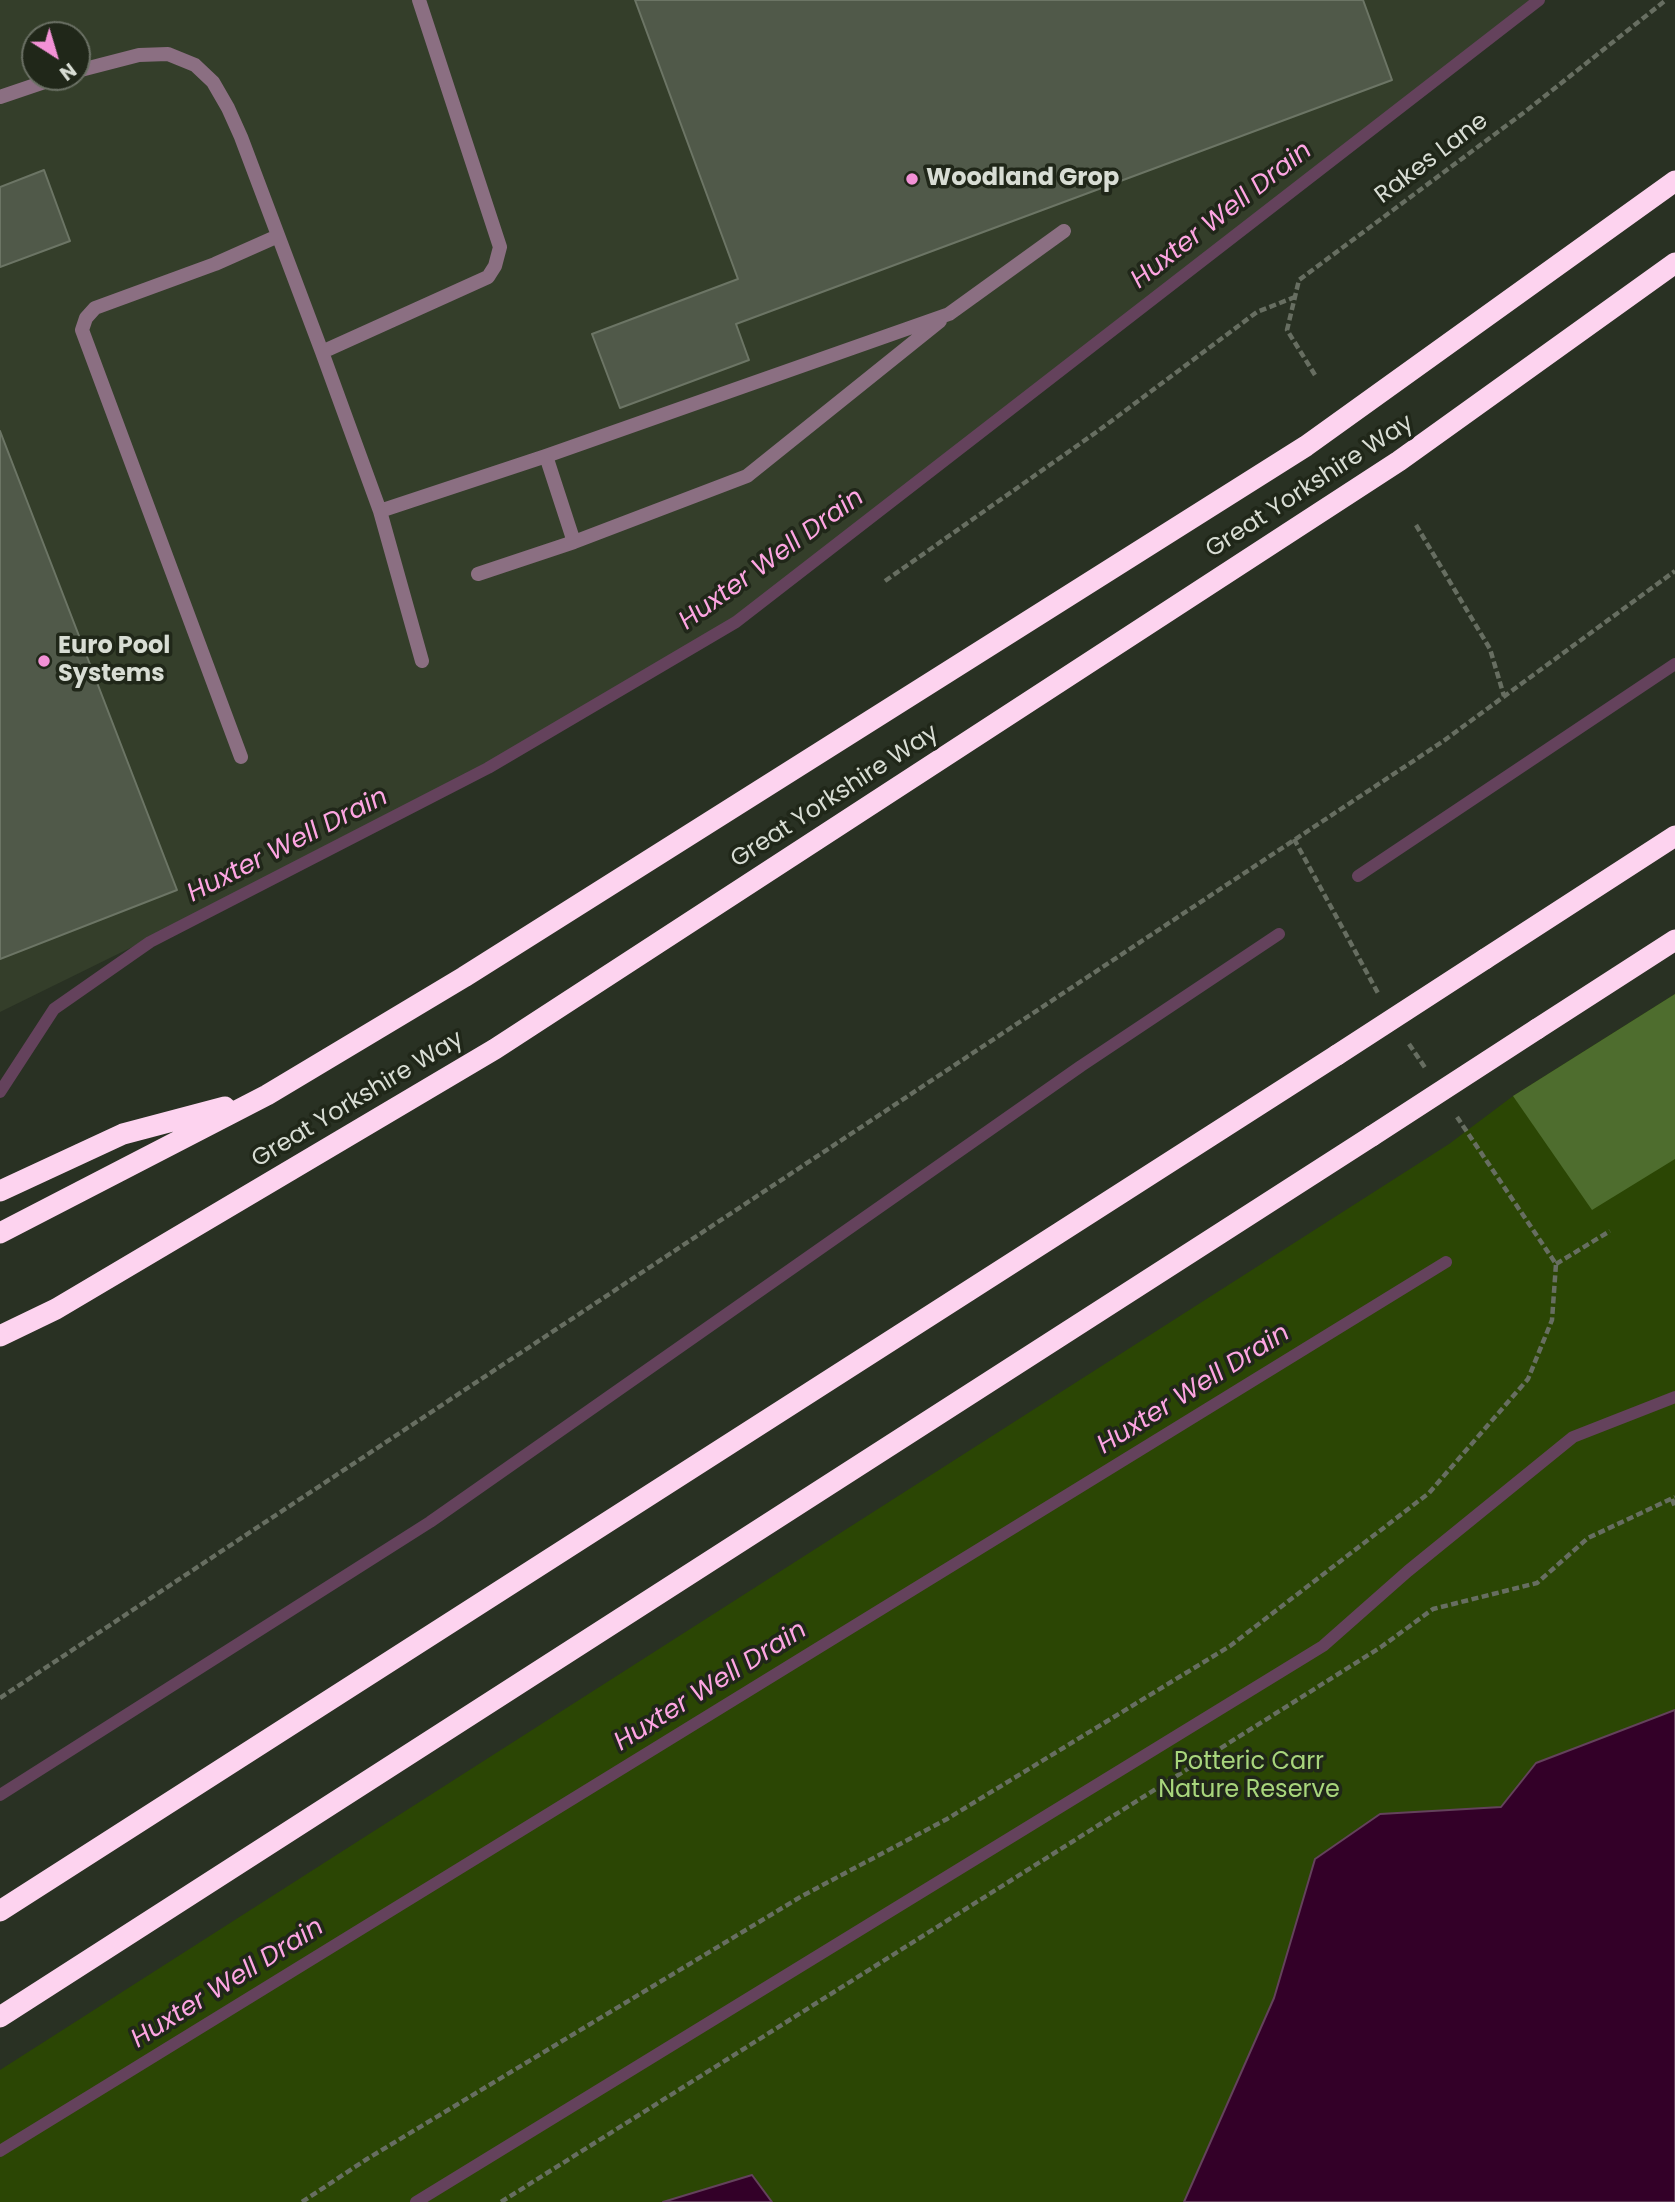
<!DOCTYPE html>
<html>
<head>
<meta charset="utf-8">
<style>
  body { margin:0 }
  #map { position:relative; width:1675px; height:2202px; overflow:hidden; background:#293123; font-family:Poppins,sans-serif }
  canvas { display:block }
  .north { position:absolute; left:21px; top:21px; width:70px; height:70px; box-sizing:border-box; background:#202719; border:2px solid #6a7064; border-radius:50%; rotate:143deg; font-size:19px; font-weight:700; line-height:28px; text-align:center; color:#d8ddd4 }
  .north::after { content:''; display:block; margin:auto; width:24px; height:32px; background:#f391d6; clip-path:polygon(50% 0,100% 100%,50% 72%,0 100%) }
</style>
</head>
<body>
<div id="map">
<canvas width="1675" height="2202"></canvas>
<div class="north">N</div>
</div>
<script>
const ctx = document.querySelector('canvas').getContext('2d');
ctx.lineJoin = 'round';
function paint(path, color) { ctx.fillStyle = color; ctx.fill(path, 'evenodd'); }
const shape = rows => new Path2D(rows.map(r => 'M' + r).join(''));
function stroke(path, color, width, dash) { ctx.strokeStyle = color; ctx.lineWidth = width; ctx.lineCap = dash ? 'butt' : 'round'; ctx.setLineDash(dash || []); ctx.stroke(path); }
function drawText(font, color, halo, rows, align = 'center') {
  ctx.font = font + ' Poppins,sans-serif'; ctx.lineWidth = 7; ctx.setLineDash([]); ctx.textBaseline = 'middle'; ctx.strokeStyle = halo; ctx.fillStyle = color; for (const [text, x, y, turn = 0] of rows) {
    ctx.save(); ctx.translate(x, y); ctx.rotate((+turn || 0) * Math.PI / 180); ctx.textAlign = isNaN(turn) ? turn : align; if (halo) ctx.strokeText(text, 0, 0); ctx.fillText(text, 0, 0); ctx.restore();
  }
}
paint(shape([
  [0,0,1538,0,736,622,370,830,0,1012],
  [35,35,77,35,77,77,35,77]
]), '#343e2a');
paint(shape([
  [1675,994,1675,2202,0,2202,0,2070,1449,1144,1513,1096]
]), '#2b4604');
paint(shape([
  [1675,994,1675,1159,1592,1210,1513,1096]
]), '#4e6d2e');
const water = shape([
  [1675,1710,1675,2202,1184,2202,1274,1998,1315,1859,1380,1814,1501,1807,1536,1763,1675,1710],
  [752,2175,772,2202,663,2202,752,2175]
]);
paint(water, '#330028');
stroke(water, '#64425c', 2);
stroke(shape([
  [1358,876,1675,664],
  [0,1092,54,1009,150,942,488,768,736,622,1539,0],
  [0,1795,430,1522,1081,1066,1279,934],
  [0,2151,1446,1262],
  [416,2202,1323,1646,1408,1571,1573,1437,1675,1397]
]), '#64425c', 12);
const building = shape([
  [635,0,1363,0,1392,80,736,324,749,360,620,408,592,334,738,279,635,0],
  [44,170,70,241,0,267,0,187,44,170],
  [0,431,177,890,0,959,0,431]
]);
paint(building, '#505949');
stroke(building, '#6c7565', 2);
stroke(shape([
  [1315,375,1287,330,1299,280,1526,111,1666,0],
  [1416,525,1490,649,1504,696],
  [885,581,1098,431,1257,312,1295,297],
  [1294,839,1379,995],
  [1409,1044,1426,1069],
  [1556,1264,1610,1231],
  [1672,1499,1675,1507],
  [0,1698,1442,742,1675,571],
  [302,2202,367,2159,802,1896,947,1819,1230,1646,1429,1493,1528,1379,1552,1320,1556,1264,1457,1117],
  [501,2202,1381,1647,1433,1609,1537,1583,1588,1538,1675,1497]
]), '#676e61', 4.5, [7, 3.5]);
stroke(shape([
  [77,71,139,55,168,54,195,65,213,82,228,108,241,137,322,352,380,511,422,661],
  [0,97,59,77],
  [322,352,488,277,495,266,500,247,419,0],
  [546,456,574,542],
  [380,511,546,456,949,314,1064,231],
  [478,574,574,542,747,476,940,321],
  [241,757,82,330,86,318,95,308,215,264,278,236]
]), '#8b6f82', 14);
stroke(shape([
  [1485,959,1675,836],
  [1537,1029,1675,940],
  [0,1191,123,1134,225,1107],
  [0,1233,267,1095,464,977,1306,446,1675,181],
  [0,1336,56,1309,495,1049,1399,461,1675,263],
  [0,1911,1337,1055],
  [0,2017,1372,1136]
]), '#fdd3ef', 21);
stroke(shape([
  [1337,1055,1485,959],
  [1372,1136,1537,1029]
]), '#fdd3ef', 21);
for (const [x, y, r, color] of [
  [912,179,7,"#f391d6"],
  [44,661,7,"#f391d6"]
]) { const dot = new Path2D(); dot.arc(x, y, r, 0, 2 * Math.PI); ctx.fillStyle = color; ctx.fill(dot); stroke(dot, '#202719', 2.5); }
drawText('24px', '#d8ddd4', '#202719', [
  ["Rakes Lane",1432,159,-37],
  ["Great Yorkshire Way",1310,487,-33],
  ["Great Yorkshire Way",835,797,-33],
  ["Great Yorkshire Way",358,1100,-31]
]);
drawText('bold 24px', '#d8ddd4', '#202719', [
  ["Woodland Grop",926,179],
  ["Euro Pool",58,647],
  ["Systems",58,675]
], 'left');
drawText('24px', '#a8d67c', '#202719', [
  ["Potteric Carr",1249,1763],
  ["Nature Reserve",1249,1791]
]);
drawText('italic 26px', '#fda5e2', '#202719', [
  ["Huxter Well Drain",1222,216,-38],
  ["Huxter Well Drain",772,560,-36],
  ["Huxter Well Drain",288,846,-27],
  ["Huxter Well Drain",1194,1390,-32],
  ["Huxter Well Drain",711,1687,-32],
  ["Huxter Well Drain",228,1984,-32]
]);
</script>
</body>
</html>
